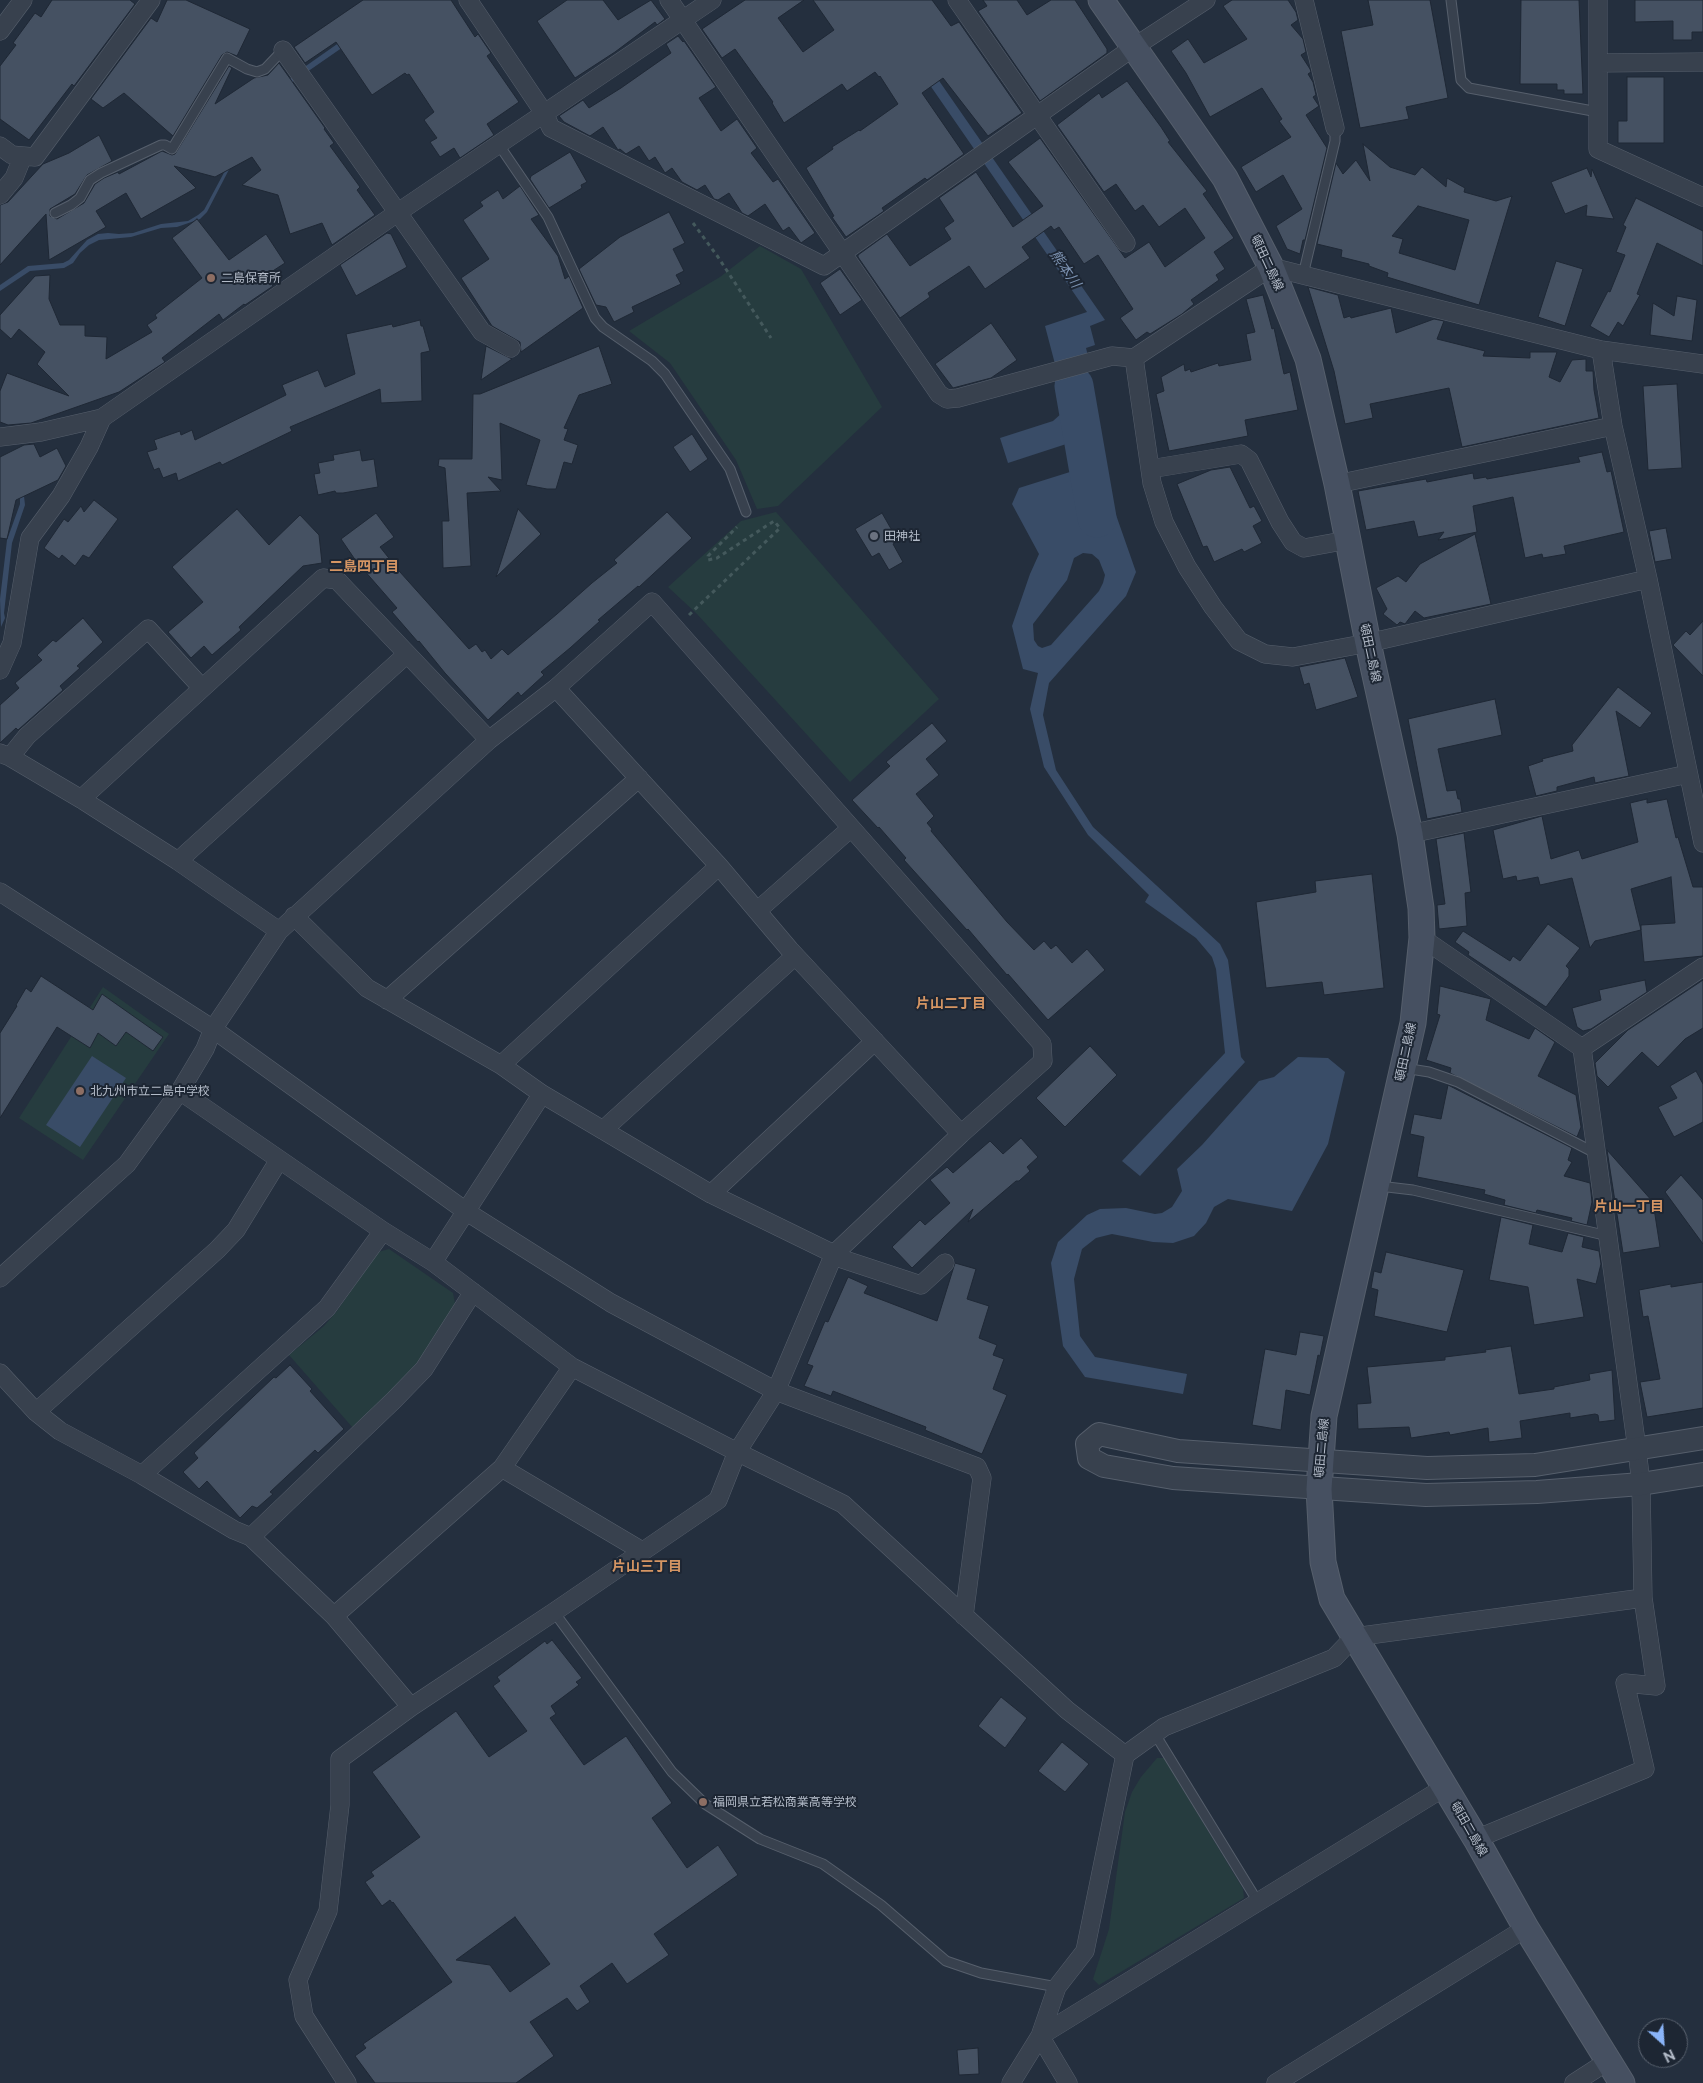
<!DOCTYPE html>
<html>
<head>
<meta charset="utf-8">
<style>
  body { margin:0 }
  #map { position:relative; width:1703px; height:2083px; overflow:hidden; background:#242f3e; font-family:Raleway,sans-serif }
  canvas { display:block }
  .north { position:absolute; left:1638px; top:2018px; width:50px; height:50px; box-sizing:border-box; background:#1d2633; border:1px solid #59626f; border-radius:50%; rotate:154deg; font-size:14px; font-weight:700; line-height:20px; text-align:center; color:#b4bcc9 }
  .north::after { content:''; display:block; margin:auto; width:18px; height:22px; background:#8ab4f8; clip-path:polygon(50% 0,100% 100%,50% 72%,0 100%) }
</style>
</head>
<body>
<div id="map">
<canvas width="1703" height="2083"></canvas>
<div class="north">N</div>
</div>
<script>
const ctx = document.querySelector('canvas').getContext('2d');
ctx.lineJoin = 'round';
function paint(path, color) { ctx.fillStyle = color; ctx.fill(path, 'evenodd'); }
const shape = rows => new Path2D(rows.map(r => 'M' + r).join(''));
function stroke(path, color, width, dash) { ctx.strokeStyle = color; ctx.lineWidth = width; ctx.lineCap = dash ? 'butt' : 'round'; ctx.setLineDash(dash || []); ctx.stroke(path); }
function drawText(font, color, halo, rows, align = 'center') {
  ctx.font = font + ' Raleway,"Noto Sans JP",sans-serif'; ctx.lineWidth = 4; ctx.setLineDash([]); ctx.textBaseline = 'middle'; ctx.strokeStyle = halo; ctx.fillStyle = color; for (const [text, x, y, turn = 0] of rows) {
    ctx.save(); ctx.translate(x, y); ctx.rotate((+turn || 0) * Math.PI / 180); ctx.textAlign = isNaN(turn) ? turn : align; if (halo) ctx.strokeText(text, 0, 0); ctx.fillText(text, 0, 0); ctx.restore();
  }
}
paint(shape([
  [760,246,801,269,882,407,778,506,757,509,736,460,670,363,629,331,720,277],
  [776,512,939,699,850,782,697,614,668,587,741,521],
  [103,987,169,1034,83,1160,19,1118],
  [389,1249,453,1293,456,1309,413,1369,353,1428,289,1355,324,1326,337,1311,378,1252],
  [1157,1758,1164,1758,1243,1889,1244,1898,1099,1985,1093,1979,1109,1929,1125,1812,1132,1792,1141,1777]
]), '#263c3f');
paint(shape([
  [400,0,411,0,268,99,236,156,207,212,200,219,177,227,161,228,131,237,99,240,89,245,80,253,73,263,64,268,30,271,0,291,0,285,28,266,63,263,69,260,87,240,98,234,108,233,119,234,133,233,161,224,188,221,198,215,204,210,227,167,257,104,294,76,303,68],
  [871,0,883,0,1105,320,1090,326,1095,345,1086,348,1088,356,1076,359,1100,433,1008,463,1000,438,1053,421,1071,405,1055,364,1045,326,1087,312],
  [1089,466,1101,472,1136,572,1126,596,1049,683,1043,715,1056,770,1093,827,1220,944,1228,960,1241,1057,1245,1062,1140,1176,1122,1161,1225,1053,1216,969,1212,957,1196,938,1145,902,1149,895,1088,835,1044,767,1030,709,1038,673,1023,669,1012,626,1030,574,1039,554,1012,504,1019,488],
  [1083,553,1092,554,1099,560,1105,575,1103,583,1099,591,1051,645,1042,648,1038,646,1034,640,1033,624,1067,580,1074,558],
  [0,475,20,487,24,496,25,505,12,543,4,613,5,618,1,627,0,599,7,540,20,504,20,497],
  [92,1056,126,1078,80,1147,46,1125],
  [1298,1057,1328,1058,1345,1072,1328,1144,1292,1211,1228,1199,1214,1207,1206,1223,1194,1236,1173,1243,1153,1242,1112,1234,1096,1238,1082,1249,1074,1279,1080,1336,1095,1357,1187,1374,1183,1394,1085,1377,1063,1346,1051,1263,1058,1242,1087,1215,1100,1209,1126,1208,1155,1214,1162,1213,1172,1207,1182,1191,1177,1169,1202,1145,1259,1081,1274,1077]
]), '#394c67');
stroke(shape([
  [1074,386,1097,518]
]), '#394c67', 39);
const building = shape([
  [52,0,130,0,135,4,74,86,72,84,29,140,0,119,0,66,16,45,13,43,35,13,41,17,52,0],
  [167,0,186,0,250,29,237,56,227,52,222,55,173,136,124,93,103,108,91,99,151,18,157,22,167,0],
  [363,0,451,0,475,37,478,34,491,53,487,56,519,102,487,124,494,135,460,158,454,148,440,157,430,142,437,138,424,120,434,112,409,74,407,75,405,73,372,95,336,42,305,63,294,47,363,0],
  [567,0,603,0,618,20,651,0,665,19,657,25,655,22,615,52,575,78,537,21,567,0],
  [745,0,804,0,778,18,803,52,834,30,813,0,932,0,951,26,959,22,1022,113,988,136,943,78,922,93,964,154,927,180,925,178,882,208,884,211,846,237,832,217,834,216,806,168,833,149,832,147,859,130,860,131,898,104,880,76,879,77,875,72,847,91,842,84,784,123,772,103,773,102,735,49,722,58,702,29,745,0],
  [983,0,1017,0,1027,15,1051,0,1075,0,1107,49,1107,53,1040,101,978,11,987,6,983,0],
  [1232,0,1288,0,1296,12,1298,20,1291,25,1303,39,1306,52,1301,55,1310,69,1311,72,1308,74,1313,82,1316,95,1313,97,1319,106,1306,115,1327,148,1305,240,1303,240,1300,254,1287,249,1276,226,1302,209,1283,175,1256,192,1241,167,1291,137,1279,121,1282,119,1262,88,1210,117,1186,73,1171,51,1188,39,1204,63,1247,39,1223,6,1232,0],
  [1368,0,1430,0,1448,98,1406,107,1409,119,1360,128,1341,31,1373,25,1368,0],
  [1521,0,1579,0,1583,94,1564,94,1564,90,1557,90,1557,84,1520,84,1521,0],
  [1635,0,1703,0,1703,32,1692,32,1692,40,1673,40,1673,21,1635,22,1635,0],
  [678,36,683,42,684,41,716,87,699,98,721,131,737,119,757,148,751,153,773,182,778,179,815,233,801,243,789,227,783,231,765,204,748,216,742,213,729,193,718,200,714,199,705,185,697,190,682,182,672,168,665,173,655,157,649,161,639,146,626,154,620,149,618,150,603,127,590,136,564,122,559,116,583,100,589,108,621,88,671,53,666,44,678,36],
  [279,63,325,128,324,129,334,143,330,146,360,187,357,190,375,215,332,245,322,223,290,234,278,195,242,185,261,170,252,157,215,177,174,166,196,188,141,219,126,193,96,211,106,227,49,260,46,214,0,265,0,205,8,202,43,164,69,153,99,135,112,161,87,175,75,194,50,209,50,216,57,219,84,203,95,184,104,178,118,172,119,174,162,151,172,155,175,154,229,66,232,68,215,104,254,78,268,75,279,63],
  [1627,77,1664,77,1664,143,1618,143,1618,121,1627,121,1627,77],
  [1127,81,1161,127,1170,141,1168,142,1207,191,1203,194,1234,238,1214,252,1225,269,1216,275,1219,280,1191,300,1194,304,1182,314,1150,334,1147,332,1136,340,1120,318,1133,309,1098,255,1084,264,1059,227,1054,230,1051,226,1022,247,1030,258,985,289,969,266,928,293,930,297,900,318,858,257,858,255,887,234,910,266,951,239,944,228,954,221,939,198,976,172,1013,227,1043,206,1008,162,1040,138,1125,258,1149,242,1165,267,1205,238,1185,208,1159,227,1143,205,1135,211,1116,184,1104,192,1057,125,1099,93,1102,98,1127,81],
  [1363,144,1390,167,1415,175,1422,167,1446,187,1447,178,1465,188,1464,192,1496,201,1512,196,1479,305,1387,277,1388,273,1369,266,1369,264,1341,257,1342,250,1317,244,1336,163,1343,174,1356,160,1370,181,1363,144],
  [1418,206,1469,220,1455,270,1399,253,1403,239,1392,236,1418,206],
  [570,152,587,182,581,185,582,188,549,208,530,179,531,176,570,152],
  [1587,168,1591,177,1592,169,1614,219,1586,216,1587,205,1565,214,1551,182,1587,168],
  [520,186,539,215,531,219,558,256,565,279,569,276,583,308,521,352,520,342,492,326,461,278,489,259,463,220,483,206,480,202,498,190,503,199,520,186],
  [1636,198,1703,231,1703,266,1657,243,1637,294,1640,295,1623,326,1618,322,1609,337,1590,326,1608,291,1610,292,1625,255,1616,252,1626,227,1623,225,1636,198],
  [669,212,685,243,673,249,684,271,676,275,681,284,632,307,634,312,614,322,606,307,596,305,579,269,620,237,669,212],
  [197,219,229,260,266,234,285,263,265,276,273,286,245,305,244,304,223,320,219,314,162,358,165,362,119,392,31,423,8,425,0,422,0,391,7,373,69,396,37,364,45,352,19,329,11,339,0,329,0,315,35,276,50,275,49,299,60,325,85,325,85,336,107,337,106,359,152,332,147,325,157,318,155,315,202,278,172,238,197,219],
  [387,233,391,234,407,267,356,296,340,265,387,233],
  [1556,261,1583,269,1565,326,1538,317,1556,261],
  [840,269,862,300,840,315,820,283,840,269],
  [1308,287,1338,295,1344,318,1350,316,1351,318,1391,308,1396,333,1434,319,1444,321,1437,339,1485,351,1483,356,1530,358,1530,352,1557,352,1549,377,1560,382,1572,360,1586,359,1586,371,1593,371,1594,390,1599,418,1462,447,1449,388,1370,404,1373,418,1345,424,1334,371,1308,287],
  [1263,295,1272,329,1274,328,1284,374,1290,372,1298,410,1245,420,1248,436,1169,451,1156,394,1164,391,1161,377,1184,364,1185,371,1190,369,1191,372,1218,363,1219,366,1251,360,1246,334,1255,332,1246,299,1263,295],
  [1677,296,1697,300,1692,341,1650,335,1653,303,1674,316,1677,296],
  [420,320,421,326,423,326,430,351,421,353,422,401,381,403,380,389,290,427,292,431,222,465,220,462,178,481,176,473,163,478,159,468,154,470,147,452,157,449,154,440,180,431,181,435,192,430,195,440,286,395,282,385,318,370,325,387,355,374,346,334,392,324,393,327,420,320],
  [991,323,1017,360,991,378,953,388,935,364,991,323],
  [486,346,512,359,481,380,486,346],
  [599,346,612,384,579,395,564,428,568,429,564,440,578,445,572,464,564,462,556,489,547,489,526,485,540,440,500,423,502,480,488,477,501,491,467,493,471,566,443,568,442,521,449,521,445,468,438,466,439,459,472,459,473,394,480,394,599,346],
  [1677,384,1682,468,1648,470,1643,386,1677,384],
  [692,434,708,459,690,472,673,447,692,434],
  [34,444,40,457,57,448,66,466,58,480,16,500,7,539,0,538,0,457,24,445,34,444],
  [360,450,362,461,374,459,378,487,343,493,336,493,335,491,318,495,314,474,320,473,318,463,334,460,333,455,360,450],
  [1602,452,1607,472,1611,471,1624,532,1564,546,1566,554,1543,558,1542,554,1525,558,1513,497,1473,506,1477,532,1438,540,1444,532,1418,537,1414,521,1366,530,1358,491,1426,479,1427,482,1473,473,1474,479,1486,477,1487,479,1580,462,1578,457,1602,452],
  [1230,467,1250,508,1254,506,1262,521,1253,526,1262,543,1244,552,1242,549,1214,562,1207,546,1203,547,1177,484,1211,470,1230,467],
  [94,500,118,519,89,558,83,555,75,566,62,555,59,559,44,548,64,519,68,522,81,506,84,512,94,500],
  [237,509,269,545,300,515,319,535,322,563,303,566,239,627,241,630,212,655,204,646,191,658,168,632,203,602,172,567,237,509],
  [518,509,541,534,496,577,518,509],
  [667,512,692,538,639,587,638,586,598,620,600,621,570,648,541,672,544,675,521,696,518,692,488,720,445,673,419,641,418,642,392,612,397,608,356,561,341,539,376,513,394,537,380,547,400,572,469,649,476,644,482,652,485,650,491,659,502,649,508,655,557,614,592,583,617,563,614,560,667,512],
  [882,513,898,541,893,544,903,562,889,570,879,553,872,557,855,529,882,513],
  [1666,528,1672,559,1655,562,1649,531,1666,528],
  [1475,534,1491,604,1424,618,1415,611,1405,624,1400,622,1397,625,1383,614,1387,609,1376,588,1398,576,1406,582,1420,564,1475,534],
  [83,618,103,642,77,666,80,668,60,686,63,690,18,730,16,728,0,743,0,705,19,688,15,683,42,660,37,655,53,640,56,642,83,618],
  [1703,621,1703,676,1673,645,1686,631,1690,635,1703,621],
  [1345,658,1358,697,1316,710,1309,683,1304,685,1299,667,1345,658],
  [1618,687,1652,713,1640,728,1616,711,1629,776,1595,783,1594,777,1557,787,1557,791,1536,796,1528,766,1543,761,1542,759,1573,751,1572,745,1618,687],
  [1495,699,1502,735,1438,749,1447,791,1456,790,1458,799,1460,799,1462,812,1427,819,1408,719,1495,699],
  [932,723,947,741,926,759,939,775,916,794,934,816,927,823,932,829,931,831,1007,922,1034,950,1044,941,1051,949,1056,945,1072,963,1087,949,1105,970,1048,1020,1008,974,1007,975,968,929,967,930,904,860,906,858,879,827,878,828,852,800,890,766,886,762,932,723],
  [1647,799,1647,803,1667,799,1676,838,1678,837,1693,887,1703,887,1703,956,1644,962,1641,930,1595,941,1590,948,1572,878,1540,885,1538,877,1517,881,1516,876,1503,879,1493,830,1542,816,1551,859,1579,850,1582,859,1638,842,1630,803,1647,799],
  [1671,877,1675,923,1641,925,1641,930,1631,889,1671,877],
  [1464,833,1471,892,1465,893,1467,926,1439,929,1437,905,1445,904,1436,839,1464,833],
  [1372,874,1384,988,1324,995,1322,982,1266,988,1256,902,1316,892,1315,881,1372,874],
  [1548,924,1580,948,1566,966,1569,969,1569,976,1546,1007,1468,955,1469,952,1455,942,1463,931,1510,961,1513,956,1520,961,1548,924],
  [41,976,93,1010,102,994,163,1037,153,1051,126,1032,116,1046,98,1033,90,1048,57,1027,0,1118,0,1033,17,1006,16,1005,26,988,31,992,41,976],
  [1645,980,1647,992,1591,1029,1583,1031,1577,1027,1572,1008,1601,1000,1599,990,1645,980],
  [1703,980,1703,1028,1685,1039,1658,1067,1642,1052,1608,1087,1597,1076,1595,1063,1628,1030,1703,980],
  [1440,986,1491,999,1486,1020,1529,1039,1535,1028,1555,1042,1538,1076,1576,1095,1581,1127,1577,1137,1450,1073,1451,1068,1426,1060,1440,1015,1437,1014,1440,986],
  [1090,1046,1117,1075,1065,1127,1036,1098,1090,1046],
  [1696,1071,1703,1084,1703,1122,1674,1137,1658,1107,1677,1098,1670,1086,1696,1071],
  [1448,1085,1572,1148,1568,1160,1572,1162,1564,1176,1590,1183,1592,1202,1587,1225,1571,1221,1572,1218,1537,1210,1536,1213,1504,1205,1505,1200,1484,1194,1485,1190,1417,1177,1424,1137,1410,1134,1414,1114,1441,1119,1448,1085],
  [1021,1138,1038,1157,1027,1167,1030,1171,1019,1181,1016,1181,968,1222,973,1209,912,1268,892,1247,920,1220,925,1225,950,1203,930,1180,947,1167,953,1173,990,1141,1003,1154,1021,1138],
  [1607,1150,1653,1202,1660,1247,1623,1253,1607,1150],
  [1681,1175,1703,1200,1703,1244,1665,1192,1681,1175],
  [1501,1217,1533,1225,1529,1244,1562,1252,1568,1233,1584,1237,1582,1247,1599,1251,1601,1264,1596,1284,1577,1279,1584,1317,1534,1325,1528,1287,1489,1280,1501,1217],
  [1386,1252,1464,1270,1447,1332,1374,1316,1378,1290,1371,1288,1374,1271,1381,1273,1386,1252],
  [955,1263,976,1269,967,1299,989,1306,979,1338,997,1345,993,1355,1004,1359,993,1389,1007,1395,982,1454,925,1430,926,1427,833,1391,831,1396,804,1386,813,1366,807,1364,825,1321,828,1322,848,1277,868,1286,864,1293,937,1321,955,1263],
  [1703,1282,1703,1408,1647,1417,1640,1382,1660,1379,1648,1316,1643,1317,1639,1290,1671,1284,1671,1287,1703,1282],
  [1300,1332,1324,1336,1320,1356,1318,1355,1310,1395,1286,1390,1281,1430,1252,1425,1265,1349,1296,1355,1300,1332],
  [1511,1346,1519,1394,1554,1389,1554,1387,1590,1380,1589,1374,1612,1370,1615,1420,1599,1422,1598,1415,1595,1414,1570,1418,1570,1413,1520,1421,1522,1438,1489,1442,1488,1428,1450,1435,1449,1432,1411,1438,1409,1427,1358,1429,1357,1404,1371,1403,1367,1367,1445,1360,1445,1357,1486,1352,1485,1350,1511,1346],
  [290,1365,312,1389,310,1391,344,1429,318,1453,315,1450,270,1492,273,1494,257,1508,252,1506,240,1518,207,1481,199,1489,183,1472,198,1458,194,1453,274,1377,276,1378,290,1365],
  [552,1640,582,1678,576,1682,579,1685,551,1706,556,1714,550,1718,584,1765,626,1736,672,1803,652,1818,687,1868,718,1845,738,1875,654,1934,669,1955,627,1984,612,1963,580,1986,590,2002,577,2011,567,1998,530,2022,554,2056,516,2083,375,2083,355,2056,366,2048,363,2044,452,1982,393,1902,392,1903,390,1900,382,1906,365,1882,374,1876,371,1872,420,1837,372,1772,456,1711,489,1757,527,1731,493,1686,500,1681,497,1677,545,1641,547,1644,552,1640],
  [515,1917,550,1964,510,1992,490,1965,456,1960,515,1917],
  [1001,1697,1027,1718,1005,1748,978,1726,1001,1697],
  [1062,1742,1089,1764,1065,1792,1038,1771,1062,1742],
  [978,2048,979,2074,959,2075,957,2050,978,2048]
]);
paint(building, '#455162');
stroke(building, '#1f2835', 1);
const service = shape([
  [1451,0,1461,80,1469,88,1598,112],
  [499,145,548,217,595,318,603,327,652,361,665,374,730,469,746,512],
  [55,213,71,205,80,198,90,180,101,173,161,145,165,145,172,149,227,58,247,69,257,72,265,69,283,50],
  [1303,275,1335,141,1335,128],
  [1404,1068,1429,1072,1458,1082,1597,1154],
  [1379,1186,1413,1190,1608,1236],
  [554,1612,672,1772,705,1804,760,1839,823,1864,881,1905,946,1961,981,1973,1057,1987],
  [1155,1734,1258,1902]
]);
const minor = shape([
  [468,0,544,113,551,128,824,266,1134,47,1206,0],
  [669,0,939,394,947,399,958,398,1112,356,1134,358,1271,267,1601,350,1703,364],
  [957,0,1126,243],
  [1304,0,1335,128],
  [1598,0,1598,149,1703,197],
  [0,31,23,0],
  [283,50,482,332,511,348],
  [1598,63,1703,62],
  [0,146,12,155,35,157,151,0],
  [0,195,14,178,23,156],
  [1601,350,1613,426,1648,579,1703,843],
  [1134,358,1152,483,1164,522,1187,567,1213,607,1239,641,1265,654,1293,657,1368,643,1648,579],
  [0,437,41,432,102,418,397,213,712,0],
  [1150,469,1241,454,1249,460,1280,522,1293,542,1304,548,1348,540],
  [1337,484,1613,426],
  [0,670,12,643,30,538,61,496,89,447,102,418],
  [556,688,719,866,790,950,961,1134],
  [0,753,10,757,81,799,178,861,279,931],
  [10,757,27,736,148,629,202,688],
  [81,799,323,578,337,580,489,740],
  [1410,834,1688,774],
  [178,861,407,654],
  [0,892,213,1029,467,1212,611,1303,776,1391,977,1467,982,1478,964,1616],
  [757,911,851,828],
  [294,916,367,988,501,1065,542,1094,711,1194,834,1254],
  [1422,938,1582,1048,1637,1449,1641,1484,1643,1598,1656,1686,1625,1683,1645,1769,1476,1839],
  [387,1000,639,778],
  [1582,1048,1703,967],
  [501,1065,719,866],
  [180,1091,383,1231,433,1262,572,1367,737,1452,843,1504,1067,1710,1125,1755],
  [603,1130,795,956],
  [711,1194,875,1041],
  [833,1256,921,1285,945,1263],
  [433,1262,542,1094],
  [0,1278,127,1164,180,1091,205,1049,213,1029,279,931,489,740,556,688,652,602,1042,1044,1043,1061,961,1134,834,1254,776,1391,737,1452,718,1500,554,1612,411,1707,340,1759,340,1805,328,1911,298,1980,304,2016,347,2083],
  [0,1373,36,1412,60,1431,142,1475,234,1530,251,1537,334,1616,411,1707],
  [36,1412,217,1250,236,1230,279,1160],
  [502,1468,642,1551],
  [142,1475,327,1308,383,1231],
  [251,1537,394,1400,424,1369,473,1292],
  [334,1616,502,1468,572,1367],
  [1040,2036,1445,1787],
  [1040,2036,1068,2083],
  [1011,2083,1040,2036,1057,1987,1085,1951,1125,1755,1164,1727,1334,1658,1354,1637,1643,1598],
  [1276,2083,1526,1928],
  [1574,2083,1608,2061]
]);
const tertiary = shape([
  [1703,1438,1535,1465,1427,1468,1178,1451,1099,1434,1087,1444,1089,1458,1104,1466,1173,1478,1426,1495,1537,1492,1641,1484,1703,1474]
]);
const secondary = shape([
  [1101,0,1225,178,1271,267,1308,359,1337,484,1368,643,1410,834,1421,908,1422,938,1413,1023,1324,1416,1319,1489,1323,1562,1332,1599,1476,1839,1526,1928,1622,2083]
]);
stroke(service, '#565f6c', 11);
stroke(minor, '#565f6c', 19);
stroke(tertiary, '#565f6c', 24);
stroke(secondary, '#565f6c', 27);
stroke(shape([
  [693,223,718,257,771,338],
  [689,615,780,528,774,521,717,558,708,560,708,556,737,527]
]), '#44595c', 3, [4, 4]);
stroke(service, '#38414e', 9);
stroke(minor, '#38414e', 18);
stroke(tertiary, '#38414e', 22);
stroke(secondary, '#465061', 25);
for (const [x, y, r, color] of [
  [211,278,5,"#8d6e63"],
  [874,536,5,"#6b7280"],
  [80,1091,5,"#8d6e63"],
  [703,1802,5,"#8d6e63"]
]) { const dot = new Path2D(); dot.arc(x, y, r, 0, 2 * Math.PI); ctx.fillStyle = color; ctx.fill(dot); stroke(dot, '#1d2633', 2); }
drawText('12px', '#b4bcc9', '#1d2633', [
  ["頓田二島線",1267,263,65],
  ["頓田二島線",1370,653,78],
  ["頓田二島線",1406,1052,-78],
  ["頓田二島線",1322,1448,-85],
  ["頓田二島線",1469,1829,60]
]);
drawText('12px', '#b4bcc9', '#1d2633', [
  ["二島保育所",221,278],
  ["田神社",884,536],
  ["北九州市立二島中学校",90,1091],
  ["福岡県立若松商業高等学校",713,1802]
], 'left');
drawText('italic 14px', '#7c92b1', '#1d2633', [
  ["熊本川",1065,269,55]
]);
drawText('bold 14px', '#d59563', '#1d2633', [
  ["二島四丁目",364,567],
  ["片山二丁目",951,1004],
  ["片山一丁目",1629,1207],
  ["片山三丁目",647,1567]
]);
</script>
</body>
</html>
